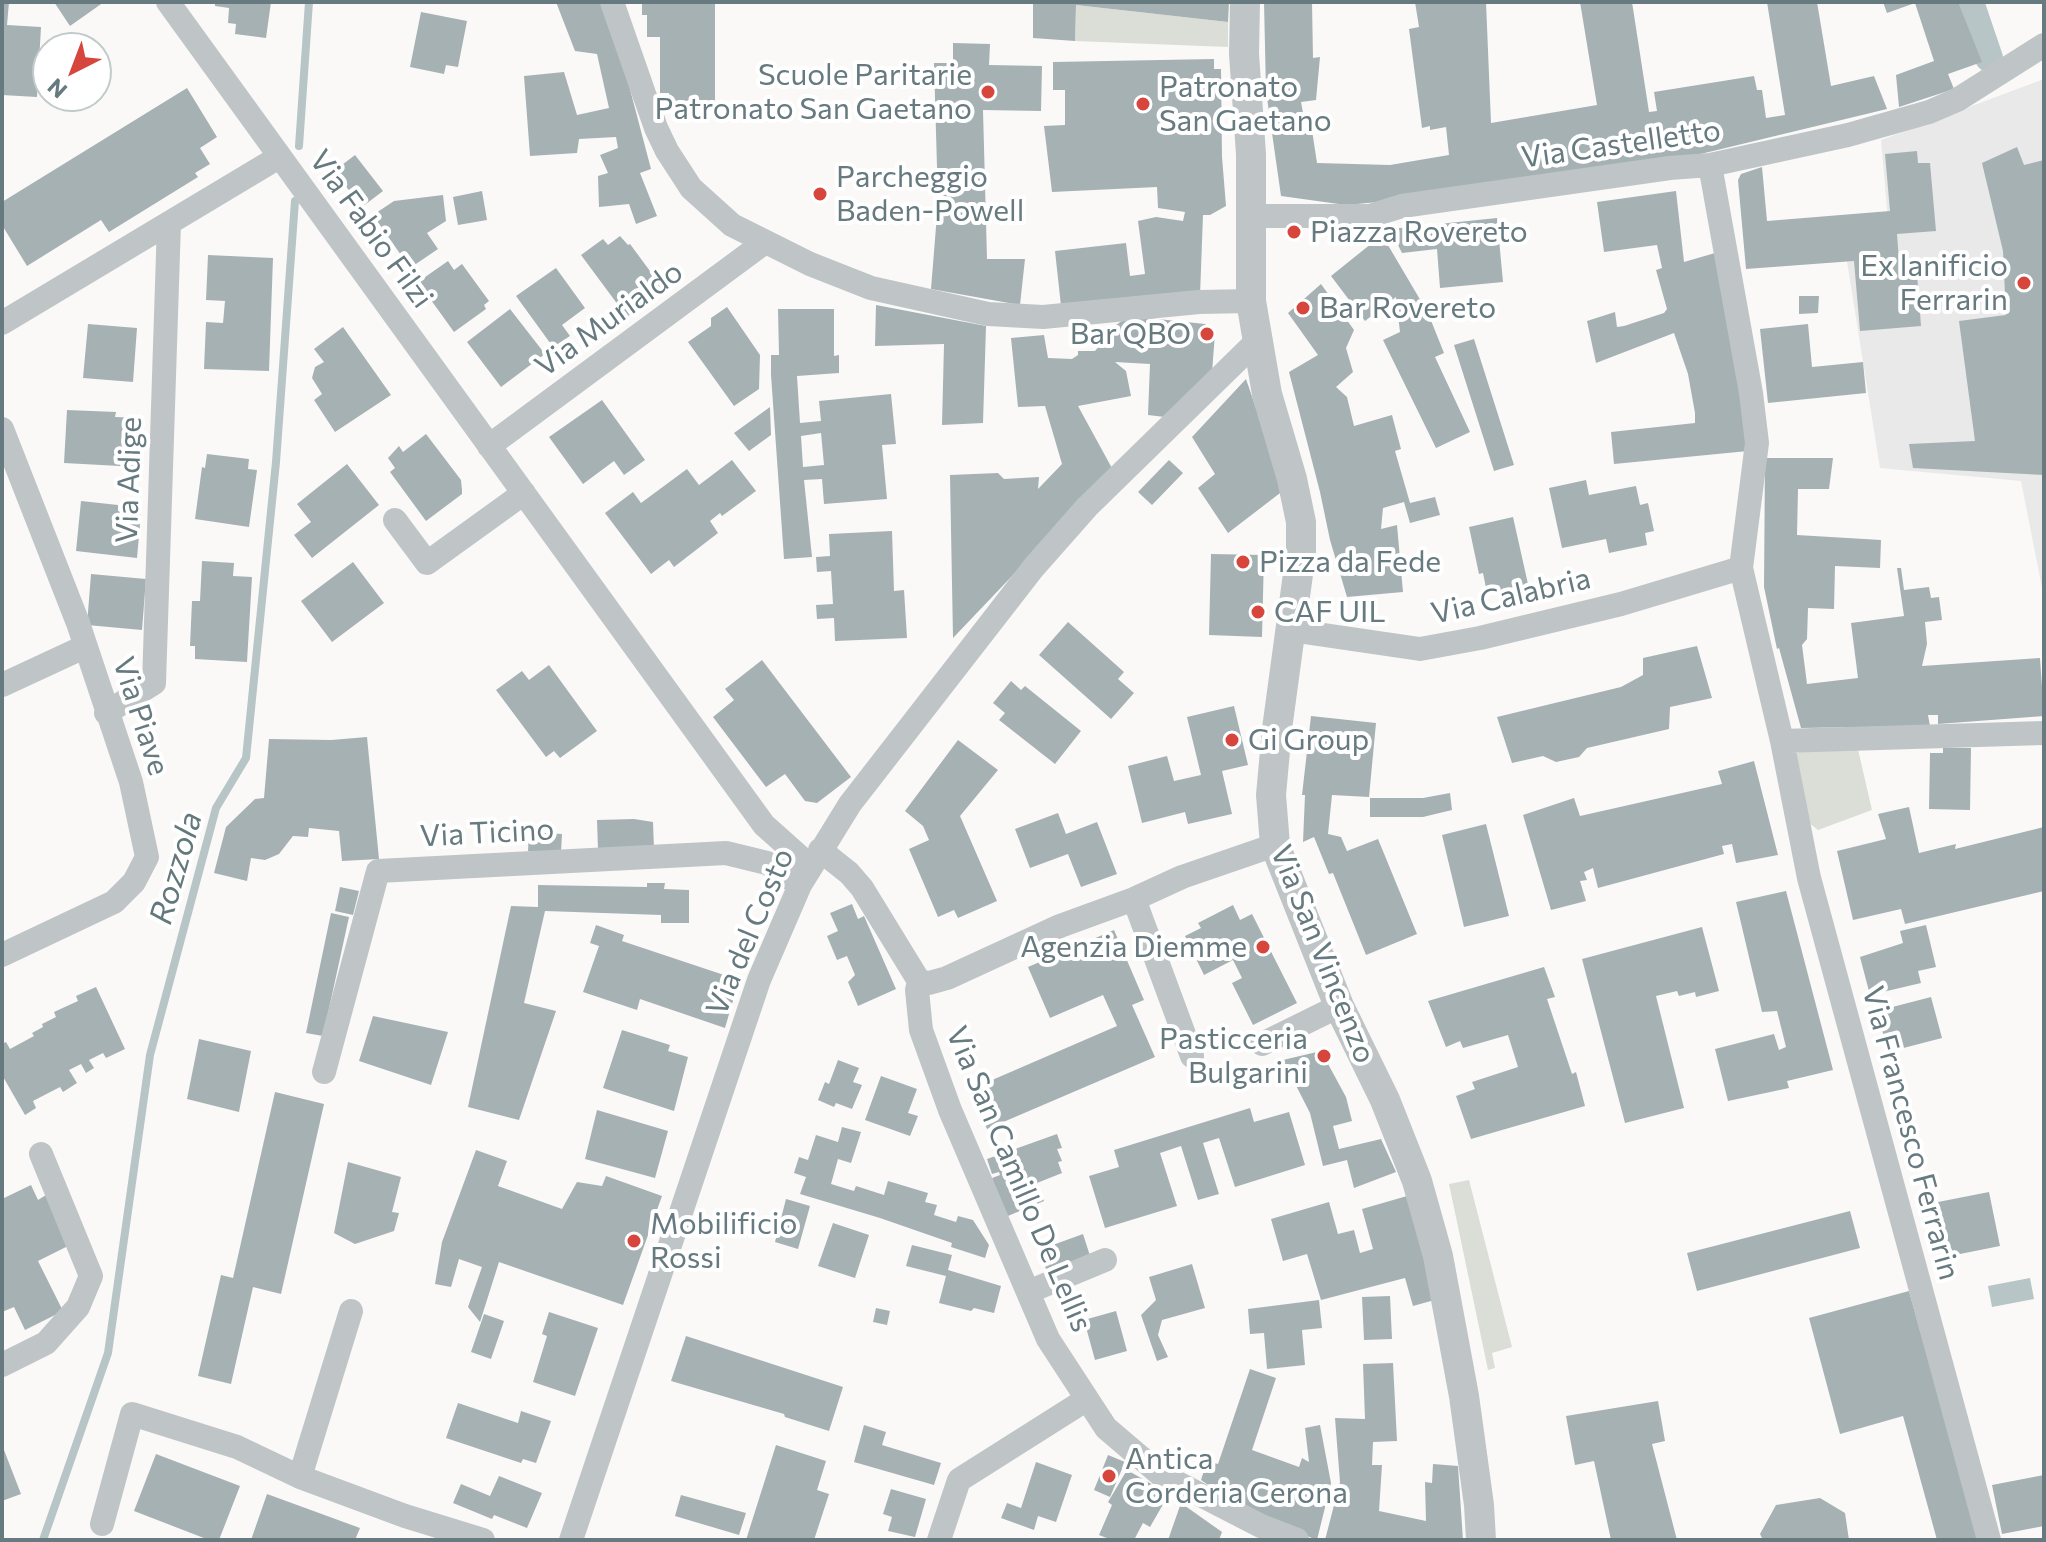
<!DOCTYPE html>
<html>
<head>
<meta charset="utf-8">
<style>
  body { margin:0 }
  #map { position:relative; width:2046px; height:1542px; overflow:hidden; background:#faf9f8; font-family:Commissioner,sans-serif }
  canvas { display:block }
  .frame { position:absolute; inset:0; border:4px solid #667a80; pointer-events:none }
  .north { position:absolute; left:32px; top:32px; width:80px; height:80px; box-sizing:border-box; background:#fff; border:2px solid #c2cacc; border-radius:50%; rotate:222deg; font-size:22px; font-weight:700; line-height:32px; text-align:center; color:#667a80 }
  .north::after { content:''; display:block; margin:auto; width:28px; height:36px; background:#d6463c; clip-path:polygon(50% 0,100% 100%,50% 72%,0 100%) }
</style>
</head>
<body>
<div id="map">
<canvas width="2046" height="1542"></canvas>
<div class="frame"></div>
<div class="north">N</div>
</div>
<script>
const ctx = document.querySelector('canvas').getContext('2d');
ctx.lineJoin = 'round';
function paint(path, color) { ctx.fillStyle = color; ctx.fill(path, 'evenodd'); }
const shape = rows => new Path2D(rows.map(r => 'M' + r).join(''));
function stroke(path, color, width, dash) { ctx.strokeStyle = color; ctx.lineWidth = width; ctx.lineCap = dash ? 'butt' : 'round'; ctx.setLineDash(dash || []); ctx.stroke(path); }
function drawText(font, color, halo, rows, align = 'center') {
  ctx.font = font + ' Commissioner,sans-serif'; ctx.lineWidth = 8; ctx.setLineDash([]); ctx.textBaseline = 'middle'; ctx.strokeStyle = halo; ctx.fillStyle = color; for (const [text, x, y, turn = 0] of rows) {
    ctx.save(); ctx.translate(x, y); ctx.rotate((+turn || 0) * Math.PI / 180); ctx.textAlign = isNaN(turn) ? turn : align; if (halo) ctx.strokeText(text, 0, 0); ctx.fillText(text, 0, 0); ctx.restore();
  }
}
paint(shape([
  [2044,79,2044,598,2021,481,1880,468,1845,249,1890,244,1881,140]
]), '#e8e9e8');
paint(shape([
  [1076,5,1228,22,1228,47,1075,41],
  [1857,745,1872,810,1818,830,1809,823,1793,753],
  [1469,1180,1512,1347,1492,1353,1495,1368,1488,1370,1449,1184]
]), '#dbded7');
paint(shape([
  [2030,1278,2034,1299,1992,1307,1988,1286]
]), '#b7c5c6');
stroke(shape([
  [299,146,309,2],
  [43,1540,108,1353,150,1055,216,808,246,758,276,462,295,201]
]), '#b7c5c6', 8);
stroke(shape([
  [1970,2,1989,58]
]), '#b7c5c6', 28);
paint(shape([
  [2,2,9,2,7,25,41,27,37,97,2,95],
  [54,2,104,2,70,26],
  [215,2,271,2,266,38,235,34,236,24,228,23,229,8,215,6],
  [556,2,607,2,651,169,640,173,657,216,636,224,629,204,599,207,598,176,608,173,600,155,618,148,616,137,579,139,577,153,530,156,524,76,564,72,577,115,609,108,597,54,575,51],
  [642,2,715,2,715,106,669,106,669,93,660,93,660,37,647,37,647,15,642,15],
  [1033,2,1229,2,1228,22,1076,5,1075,41,1033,38],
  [1264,2,1312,2,1313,58,1320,57,1316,100,1301,102,1304,118,1310,117,1317,163,1390,165,1449,155,1446,127,1430,130,1430,126,1422,128,1409,29,1419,27,1415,2,1486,2,1491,123,1597,105,1580,2,1632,2,1649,112,1657,111,1654,92,1754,76,1757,90,1762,90,1766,118,1785,115,1767,2,1817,2,1831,86,1874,76,1887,109,1684,158,1389,201,1346,205,1281,196,1266,91],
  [1883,2,1958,2,1982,62,1948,74,1954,89,1899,107,1896,75,1934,61,1915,3,1887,13],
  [421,12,467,21,458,67,446,65,444,74,410,67],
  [953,43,990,44,989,65,1042,66,1041,111,983,110,987,259,1025,259,1020,305,931,289,938,202,934,63,953,63],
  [1214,59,1214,69,1221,69,1222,157,1226,206,1210,215,1203,215,1200,296,1061,306,1055,251,1126,243,1130,276,1145,274,1138,221,1156,217,1183,221,1185,212,1158,208,1157,187,1052,192,1044,126,1065,125,1065,90,1053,90,1053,62],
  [187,88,217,137,200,148,210,164,195,173,198,177,109,232,101,220,27,266,2,225,2,202],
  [2017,147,2024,165,2044,160,2044,475,1913,468,1909,444,1975,441,1959,321,2006,315,2003,251,1982,163],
  [1917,151,1918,163,1930,163,1936,231,1897,234,1899,261,1916,260,1921,326,1860,331,1854,261,1746,269,1738,180,1741,174,1762,167,1767,221,1890,211,1885,154],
  [355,155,383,191,362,207,334,171],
  [482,191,487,220,458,225,453,197],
  [1676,191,1684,262,1715,253,1726,292,1748,451,1614,464,1611,432,1695,423,1695,413,1688,374,1674,333,1596,363,1587,321,1615,312,1617,327,1624,326,1664,313,1667,309,1656,270,1662,268,1657,245,1604,252,1597,202],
  [443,195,446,221,427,233,438,249,410,268,373,215,394,201],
  [1497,218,1503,282,1440,288,1437,249,1402,253,1390,229],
  [1382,235,1428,313,1444,353,1435,357,1470,432,1436,448,1383,340,1400,332,1396,297,1365,321,1331,276],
  [620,236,628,245,630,244,664,290,627,317,581,255,603,239,608,245],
  [208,255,273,258,269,371,204,369,206,322,223,323,225,301,206,300],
  [448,261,454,270,462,264,489,301,484,305,486,309,454,332,418,282],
  [556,268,585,308,562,325,570,336,553,347,516,296],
  [1321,284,1354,330,1346,348,1353,372,1336,387,1347,397,1354,426,1392,415,1401,449,1395,451,1410,503,1435,497,1440,515,1410,523,1404,502,1383,508,1381,529,1397,525,1403,592,1347,597,1330,540,1320,492,1289,372,1318,355,1288,313],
  [1799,296,1819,296,1818,313,1799,314],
  [876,305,986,326,983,423,942,425,944,344,875,346],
  [727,307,760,355,759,389,734,406,688,342,711,326,711,318],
  [510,309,545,354,501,387,467,342],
  [778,309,834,309,834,356,839,355,839,373,797,376,800,423,821,421,819,401,891,394,896,444,882,445,887,499,824,504,822,479,804,480,812,557,784,559,771,375,771,355,779,355],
  [821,433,824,465,803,467,801,436],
  [1129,316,1205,324,1215,333,1212,373,1173,418,1148,415,1150,364,1115,362,1126,371,1131,396,1078,406,1113,470,953,638,950,475,998,473,1004,479,1039,477,1038,489,1062,464,1045,406,1018,407,1011,338,1044,335,1048,358,1072,359,1078,355,1078,351,1095,351,1116,325],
  [88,324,137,328,133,382,83,378],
  [1808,324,1812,367,1863,362,1866,393,1768,403,1760,329],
  [343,327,391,395,335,432,314,400,322,394,312,378,315,367,324,362,314,349],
  [1474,339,1514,465,1494,471,1454,345],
  [1246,379,1284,490,1228,533,1198,488,1215,474,1192,437],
  [602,400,645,460,624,475,614,461,583,484,549,437],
  [770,407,771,435,749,451,734,433],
  [67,410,116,412,115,417,140,418,138,467,64,463],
  [426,434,461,480,462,490,462,494,426,521,390,472,395,468,388,458,399,446,403,452],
  [207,454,249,459,248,469,257,470,249,527,195,519,202,467,205,468],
  [1765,458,1833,458,1829,489,1798,489,1797,535,1881,540,1880,568,1835,566,1834,609,1808,608,1807,639,1802,645,1807,684,1858,678,1851,623,1904,616,1897,568,1901,568,1904,590,1929,587,1931,598,1939,597,1942,620,1925,622,1927,644,1922,666,2040,658,2044,716,1938,724,1938,715,1928,715,1930,726,1801,728,1779,648,1777,649,1764,587],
  [732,460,756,491,722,516,720,513,710,521,718,533,674,567,669,560,651,574,605,513,633,492,641,503,687,469,699,485],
  [1169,460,1183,473,1152,505,1138,492],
  [347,464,379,505,312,558,294,535,311,522,297,504],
  [1586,480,1589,495,1636,486,1640,505,1648,503,1654,531,1645,533,1647,545,1609,553,1606,539,1562,548,1549,488],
  [81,501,118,505,118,511,141,513,137,558,76,551],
  [1513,517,1528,584,1487,593,1483,573,1479,574,1469,527],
  [892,531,894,591,904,590,907,638,835,641,834,618,817,619,816,605,833,604,831,571,817,572,816,557,830,556,829,534],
  [1211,554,1264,555,1262,637,1209,635],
  [202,561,234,563,233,576,252,577,247,662,195,659,195,646,190,646,192,601,200,601],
  [353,562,384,603,332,642,301,601],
  [91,574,146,579,142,630,87,625],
  [1068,622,1124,672,1118,679,1134,693,1111,719,1039,655],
  [1697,646,1712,698,1670,707,1669,729,1587,748,1579,757,1556,762,1543,756,1512,763,1497,717,1621,687,1643,675,1643,658],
  [762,660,851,777,817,803,805,801,785,774,766,787,713,717,734,700,725,689],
  [549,665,597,731,560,758,554,751,546,757,496,690,522,671,529,680],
  [1011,681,1021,690,1025,686,1081,731,1055,764,999,720,1005,713,993,703],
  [1234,706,1248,765,1222,771,1232,814,1188,824,1185,812,1142,823,1128,766,1167,756,1174,781,1201,775,1187,717],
  [1311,716,1376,723,1369,797,1332,795,1328,834,1341,837,1347,851,1378,839,1417,934,1366,955,1333,873,1329,874,1314,837,1303,842,1305,795,1302,795],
  [367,737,379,859,342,861,339,831,309,828,308,837,293,836,279,854,265,860,251,858,247,881,214,873,226,827,255,799,264,798,269,739,331,740],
  [958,740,998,770,960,816,997,901,958,918,954,910,938,917,909,849,929,840,923,826,905,811],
  [1943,748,1971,748,1970,810,1929,809,1930,753,1943,753],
  [1754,761,1778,855,1736,863,1732,844,1722,846,1724,854,1598,888,1593,868,1584,872,1587,880,1580,881,1586,901,1551,910,1523,815,1574,798,1580,816,1722,784,1718,771],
  [1450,793,1452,810,1423,817,1370,817,1370,798,1423,798],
  [1909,807,1919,853,1956,844,1955,849,2044,827,2044,891,1905,924,1901,909,1853,920,1837,851,1886,839,1878,814],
  [1058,813,1066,834,1097,822,1117,874,1081,887,1068,854,1030,868,1015,829],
  [634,819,653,822,654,849,598,850,597,820],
  [1486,824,1509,916,1464,927,1442,835],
  [529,832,562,834,561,852,528,851],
  [647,883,665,883,664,889,689,890,689,923,661,923,661,915,545,911,524,1003,556,1011,519,1120,468,1107,511,906,538,907,538,885,647,887],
  [340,887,359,891,353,915,335,911],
  [1786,891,1833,1070,1787,1081,1789,1088,1728,1101,1715,1049,1774,1034,1779,1050,1786,1047,1777,1011,1762,1012,1736,902],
  [852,904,858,919,864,916,896,989,858,1006,848,982,855,975,847,956,837,960,827,936,838,931,830,913],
  [1233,905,1240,920,1252,914,1297,1003,1253,1025,1232,983,1242,978,1233,960,1204,975,1185,936,1201,928,1198,923],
  [331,913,349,917,323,1036,306,1033],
  [596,925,624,935,622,941,739,980,725,1028,640,999,637,1010,583,992,599,946,590,943],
  [1926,925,1936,967,1918,971,1921,983,1870,995,1860,957,1903,943,1900,931],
  [1702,927,1719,991,1696,997,1695,992,1679,996,1677,991,1656,996,1684,1108,1625,1123,1582,959],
  [1114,930,1144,1000,1132,1005,1155,1057,987,1129,969,1090,1117,1026,1103,995,1050,1018,1028,967],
  [1544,967,1555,997,1547,999,1572,1074,1576,1072,1585,1106,1471,1139,1456,1096,1475,1089,1472,1082,1518,1067,1508,1035,1463,1048,1460,1041,1446,1047,1428,1001],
  [96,987,125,1049,106,1058,103,1053,89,1060,94,1068,86,1073,81,1064,69,1070,77,1083,63,1092,60,1087,33,1101,36,1108,25,1115,2,1075,2,1044,6,1042,10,1049,34,1036,32,1033,43,1027,42,1024,56,1017,54,1012,78,1001,76,996],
  [1931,997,1942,1038,1888,1052,1877,1011],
  [373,1016,448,1032,431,1085,359,1061],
  [622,1030,670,1045,668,1051,688,1057,674,1111,603,1088],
  [199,1039,251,1051,239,1112,187,1099],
  [1321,1051,1346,1097,1352,1121,1333,1126,1339,1149,1381,1139,1396,1172,1354,1188,1347,1160,1323,1166,1310,1113,1283,1060],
  [838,1060,859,1068,853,1082,862,1085,852,1109,836,1103,834,1107,818,1100,825,1082,829,1084],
  [881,1076,917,1089,908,1113,918,1116,910,1136,865,1120],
  [275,1092,324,1104,281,1294,253,1287,231,1384,198,1376,221,1275,233,1278],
  [1250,1108,1254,1122,1289,1112,1305,1165,1235,1187,1219,1138,1203,1143,1219,1194,1198,1200,1181,1146,1160,1153,1177,1206,1105,1228,1089,1176,1119,1167,1114,1150],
  [597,1110,668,1131,655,1178,585,1159],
  [842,1127,861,1132,851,1163,838,1159,831,1184,854,1191,856,1186,884,1195,888,1181,928,1193,925,1202,937,1205,934,1215,956,1222,958,1216,973,1220,989,1245,985,1258,951,1247,952,1243,880,1218,800,1194,806,1177,794,1173,799,1157,808,1160,816,1135,838,1142],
  [1057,1134,1062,1148,1057,1149,1062,1161,1058,1162,1062,1173,1037,1183,1044,1201,1003,1218,992,1178,1000,1175,999,1172,992,1174,987,1159],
  [476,1150,507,1161,498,1186,562,1209,577,1182,602,1186,606,1176,662,1196,623,1305,499,1262,480,1322,468,1307,482,1267,459,1259,451,1287,435,1284,442,1242],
  [348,1162,401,1177,392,1212,399,1213,394,1231,355,1244,334,1233],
  [31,1185,38,1200,46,1195,70,1245,38,1261,63,1311,25,1330,14,1307,2,1312,2,1199],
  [1989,1192,2000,1246,1950,1256,1938,1202],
  [1407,1196,1438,1299,1413,1306,1405,1278,1321,1300,1307,1254,1283,1261,1271,1219,1329,1202,1338,1234,1354,1230,1360,1253,1373,1249,1362,1209],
  [786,1199,810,1206,798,1249,775,1242],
  [1850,1211,1860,1248,1697,1291,1687,1253],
  [833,1223,869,1235,855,1278,818,1266],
  [1083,1234,1092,1262,1049,1277,1039,1250],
  [912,1245,952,1255,948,1270,1001,1286,994,1313,974,1308,971,1311,939,1303,946,1276,906,1266],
  [1192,1264,1205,1308,1162,1320,1158,1335,1168,1357,1157,1361,1141,1315,1156,1300,1149,1277],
  [1909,1291,1942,1409,1978,1540,1937,1540,1903,1416,1840,1434,1809,1318],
  [1390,1296,1392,1339,1364,1340,1362,1297],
  [1319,1300,1322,1328,1302,1330,1305,1365,1267,1369,1264,1333,1250,1334,1248,1309],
  [876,1308,890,1311,887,1325,873,1322],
  [1116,1311,1127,1351,1095,1360,1084,1320],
  [549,1312,598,1328,575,1396,533,1382,547,1336,542,1334],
  [484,1314,504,1321,491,1359,471,1352],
  [686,1336,843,1387,829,1431,785,1417,784,1414,671,1381],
  [1393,1363,1397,1441,1373,1442,1372,1465,1382,1465,1379,1511,1426,1521,1425,1482,1432,1483,1433,1464,1458,1466,1463,1540,1325,1540,1340,1482,1335,1418,1365,1419,1363,1364],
  [1250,1369,1276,1378,1252,1450,1299,1467,1302,1458,1309,1462,1305,1428,1320,1425,1331,1483,1317,1540,1277,1524,1232,1501,1201,1480,1207,1461,1218,1464],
  [1658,1401,1665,1441,1652,1444,1677,1540,1611,1540,1594,1461,1575,1465,1566,1416],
  [458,1403,518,1423,521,1411,551,1421,536,1463,523,1459,521,1463,446,1438],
  [864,1425,886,1432,882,1445,941,1463,934,1485,854,1462],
  [776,1445,826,1461,817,1490,829,1494,814,1540,746,1540],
  [4,1450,21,1494,2,1501,2,1451],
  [156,1454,240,1486,219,1540,209,1540,134,1511],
  [1108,1455,1125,1462,1110,1497,1094,1490],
  [1036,1462,1072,1475,1056,1522,1038,1516,1034,1530,1001,1518,1007,1503,1021,1508],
  [1127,1470,1169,1494,1150,1527,1143,1523,1134,1540,1112,1540,1099,1535,1112,1505,1108,1502],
  [2044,1475,2044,1526,2002,1534,1992,1485],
  [499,1476,542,1493,527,1528,494,1515,492,1519,453,1503,461,1484,490,1496],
  [891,1489,926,1499,915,1537,888,1531,892,1517,883,1514],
  [267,1494,360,1528,355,1540,251,1540],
  [681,1495,746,1513,739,1535,675,1516],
  [1820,1498,1845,1513,1849,1540,1763,1540,1760,1534,1776,1505],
  [1181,1503,1222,1532,1219,1540,1168,1540]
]), '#a6b1b4');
stroke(shape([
  [168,2,764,825,810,866],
  [612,2,656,128,667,151,691,188,732,225,810,264,871,288,988,314,1043,317,1199,302,1251,301],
  [1710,165,1751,393,1757,443,1741,568,1782,741,1809,878,1989,1540],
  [1251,216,1370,216,1402,206,1670,168,1710,165,1848,135,1929,112,1957,100,2044,45],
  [2,323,279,157],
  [2,429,78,623,131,782,147,857,134,882,114,902,2,955],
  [489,446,765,242],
  [395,520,427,563,524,493],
  [1290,630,1420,649,1480,638,1621,604,1741,568],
  [2,685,84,647],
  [106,713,154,683,169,223],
  [1782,741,2044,733],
  [820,850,849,873,862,888,919,981,917,990,921,1030,950,1110,1048,1339,1106,1428,1160,1474,1261,1526,1297,1540],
  [1134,899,1192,1056],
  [919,981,929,983,947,978,1060,926,1134,899,1182,877,1275,845],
  [1262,1044,1339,1006],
  [324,1072,378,871,726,853,767,863,800,885],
  [1028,1292,1105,1260],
  [2,1365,46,1343,78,1307,91,1276,41,1154],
  [300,1477,351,1311],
  [102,1524,132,1414,237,1447,300,1477,405,1516,483,1540],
  [571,1540,759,980,800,885,850,804,1034,567,1087,507,1257,341],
  [939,1540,959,1480,1087,1399]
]), '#bfc5c7', 24);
stroke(shape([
  [1245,2,1244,54,1251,154,1251,301,1267,394,1292,479,1301,522,1301,552,1277,729,1271,795,1275,845,1339,1006,1385,1100,1417,1181,1438,1256,1464,1396,1479,1505,1481,1540]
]), '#bfc5c7', 30);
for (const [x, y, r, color] of [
  [988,92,8,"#d6463c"],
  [1143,104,8,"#d6463c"],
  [820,194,8,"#d6463c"],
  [1294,232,8,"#d6463c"],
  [2024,283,8,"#d6463c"],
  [1303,308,8,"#d6463c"],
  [1207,334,8,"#d6463c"],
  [1243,562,8,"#d6463c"],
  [1258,612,8,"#d6463c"],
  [1232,740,8,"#d6463c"],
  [1263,947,8,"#d6463c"],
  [1324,1056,8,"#d6463c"],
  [634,1241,8,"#d6463c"],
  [1109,1476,8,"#d6463c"]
]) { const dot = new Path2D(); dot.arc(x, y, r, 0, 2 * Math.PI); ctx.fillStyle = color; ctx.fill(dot); stroke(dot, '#fff', 3); }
drawText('30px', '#667a80', '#fff', [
  ["Scuole Paritarie",972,75,"right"],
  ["Patronato San Gaetano",972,109,"right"],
  ["Patronato",1159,87],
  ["San Gaetano",1159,121],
  ["Parcheggio",836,177],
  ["Baden-Powell",836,211],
  ["Piazza Rovereto",1310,232],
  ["Ex lanificio",2008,266,"right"],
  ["Ferrarin",2008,300,"right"],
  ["Bar Rovereto",1319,308],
  ["Bar QBO",1191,334,"right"],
  ["Pizza da Fede",1259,562],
  ["CAF UIL",1274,612],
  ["Gi Group",1248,740],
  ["Agenzia Diemme",1247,947,"right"],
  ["Pasticceria",1308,1039,"right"],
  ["Bulgarini",1308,1073,"right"],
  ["Mobilificio",650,1224],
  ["Rossi",650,1258],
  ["Antica",1125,1459],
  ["Corderia Cerona",1125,1493]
], 'left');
drawText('30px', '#667a80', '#fff', [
  ["Via Castelletto",1621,144,-8],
  ["Via Fabio Filzi",371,229,54],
  ["Via Murialdo",609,319,-36],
  ["Via Adige",129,480,-88],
  ["Via Calabria",1511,596,-13],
  ["Via Piave",141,716,72],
  ["Via Ticino",487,833,-3],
  ["Via del Costo",750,932,-67],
  ["Via San Vincenzo",1323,954,68],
  ["Via Francesco Ferrarin",1911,1133,75],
  ["Via San Camillo De Lellis",1019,1179,67]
]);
drawText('italic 32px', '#62787a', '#fff', [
  ["Rozzola",176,868,-74]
]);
</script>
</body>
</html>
